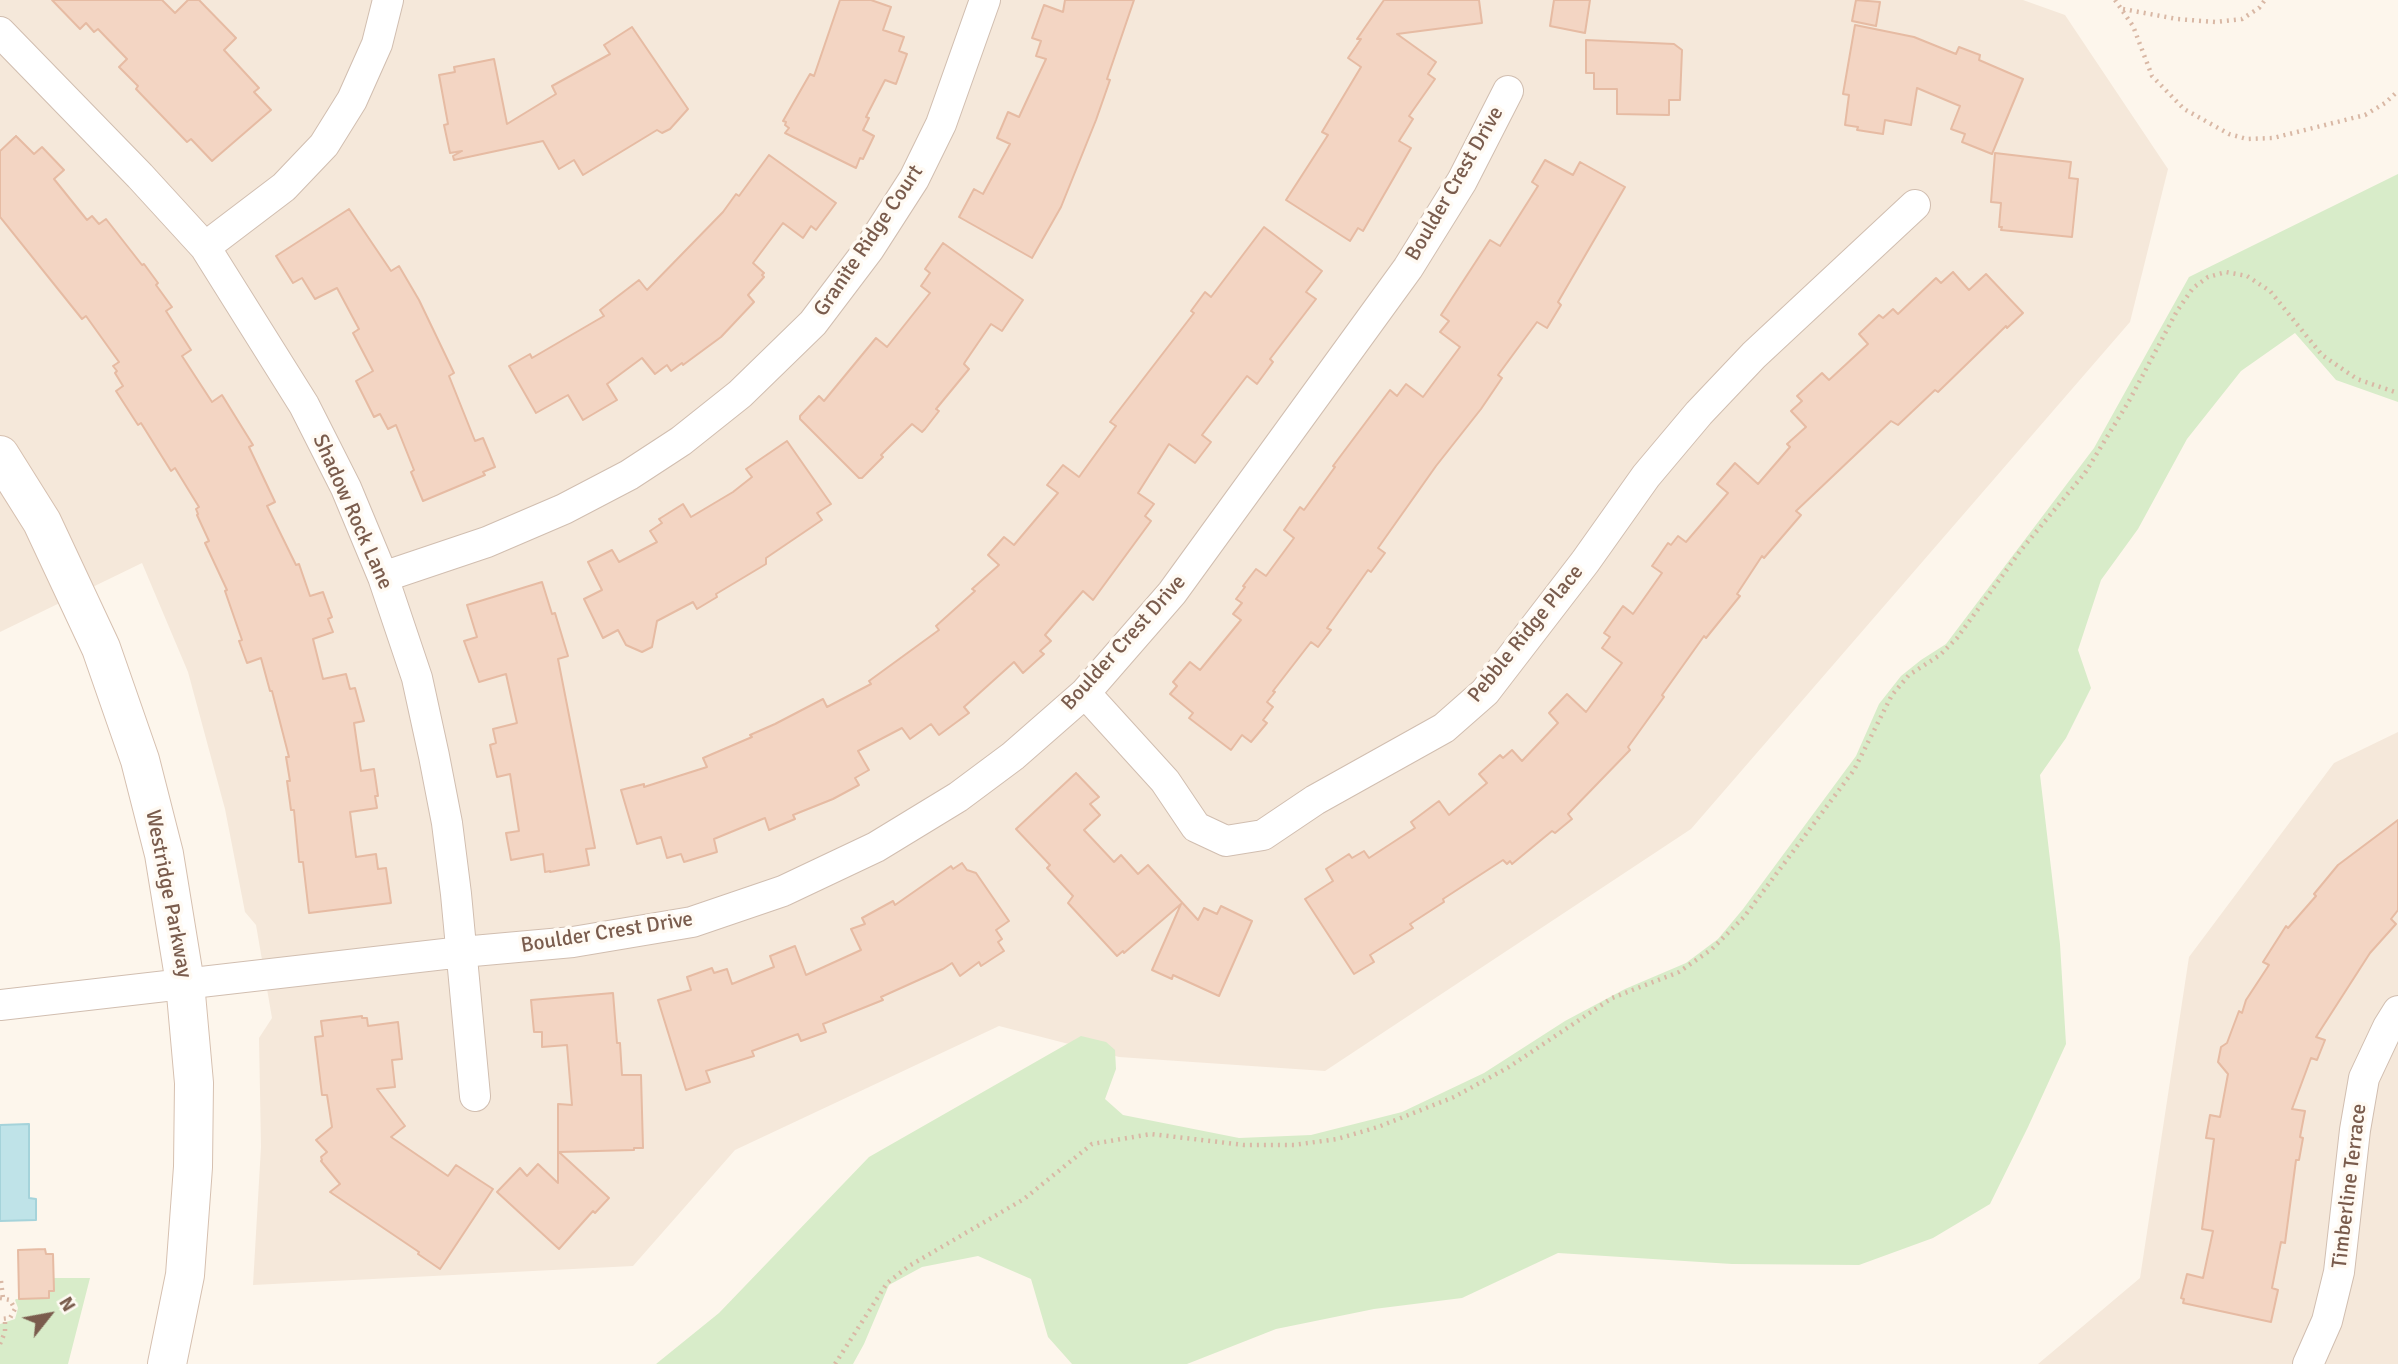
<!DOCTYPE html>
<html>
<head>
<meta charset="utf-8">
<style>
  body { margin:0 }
  #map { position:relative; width:2398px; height:1364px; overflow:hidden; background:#fdf6ec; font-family:Signika,sans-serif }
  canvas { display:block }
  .north { position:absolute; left:14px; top:1280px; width:70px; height:70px; -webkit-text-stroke:5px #fffaf3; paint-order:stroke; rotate:59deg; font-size:19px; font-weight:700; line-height:28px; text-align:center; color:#7a5c4d }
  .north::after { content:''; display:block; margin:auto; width:24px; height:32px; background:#7a5c4d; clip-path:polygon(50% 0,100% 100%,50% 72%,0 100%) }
</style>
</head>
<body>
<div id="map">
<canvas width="2398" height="1364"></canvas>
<div class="north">N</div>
</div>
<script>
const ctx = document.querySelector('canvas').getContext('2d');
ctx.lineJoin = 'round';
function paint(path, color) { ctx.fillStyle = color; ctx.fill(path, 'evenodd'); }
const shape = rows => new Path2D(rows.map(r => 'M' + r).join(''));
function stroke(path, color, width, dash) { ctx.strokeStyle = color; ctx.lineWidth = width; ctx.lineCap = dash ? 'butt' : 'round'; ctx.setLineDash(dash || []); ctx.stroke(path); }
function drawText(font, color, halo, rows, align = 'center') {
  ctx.font = font + ' Signika,sans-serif'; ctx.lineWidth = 7; ctx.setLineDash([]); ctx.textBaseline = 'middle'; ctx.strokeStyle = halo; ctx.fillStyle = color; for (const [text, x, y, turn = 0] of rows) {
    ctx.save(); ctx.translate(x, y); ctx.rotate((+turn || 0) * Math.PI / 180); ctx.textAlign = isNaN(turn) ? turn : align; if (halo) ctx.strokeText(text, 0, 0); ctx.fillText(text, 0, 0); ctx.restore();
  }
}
paint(shape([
  [0,0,2023,0,2065,15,2168,169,2130,322,1691,829,1325,1071,1119,1057,999,1026,735,1150,633,1266,253,1285,261,1147,259,1038,272,1018,256,925,245,912,225,809,188,672,142,563,0,632],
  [2398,732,2398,1364,2038,1364,2140,1278,2189,957,2334,763]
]), '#f5e8da');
paint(shape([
  [2398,174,2398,402,2336,380,2295,333,2241,371,2187,439,2138,529,2101,580,2078,650,2091,688,2066,738,2040,775,2060,944,2066,1044,2028,1127,1990,1204,1933,1238,1859,1265,1732,1264,1558,1253,1462,1298,1374,1309,1276,1329,1187,1364,1072,1364,1048,1337,1031,1279,978,1256,922,1267,889,1285,864,1344,853,1364,656,1364,719,1313,869,1157,1081,1036,1106,1042,1115,1050,1116,1069,1105,1099,1123,1115,1239,1138,1311,1135,1402,1112,1484,1073,1565,1021,1625,989,1686,963,1718,939,1743,909,1856,756,1879,704,1901,676,1921,660,1946,644,2094,448,2189,277],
  [53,1278,90,1278,68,1364,0,1364,0,1324,15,1319,18,1308,15,1300,16,1299,49,1298,49,1291]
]), '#d8ecc9');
const water = shape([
  [29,1124,29,1198,36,1199,36,1220,0,1221,0,1125,29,1124]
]);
paint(water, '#bfe3e8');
stroke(water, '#a5d3da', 2);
const building = shape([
  [52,0,162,0,175,13,188,0,199,0,236,38,224,50,259,88,254,92,271,110,212,161,191,139,187,142,136,89,138,86,119,67,127,59,98,29,94,32,86,23,80,29,52,0],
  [840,0,871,0,891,7,883,30,904,37,899,51,907,54,896,84,885,80,866,117,869,118,863,130,874,136,863,159,860,158,856,168,785,133,789,128,785,125,786,122,783,121,810,74,814,76,840,0],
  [1065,0,1134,0,1107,79,1110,80,1096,120,1061,207,1032,258,959,217,974,189,983,194,1010,144,997,138,1008,112,1019,117,1046,59,1036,56,1041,41,1032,38,1044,5,1063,12,1065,0],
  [1384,0,1479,0,1482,23,1397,34,1436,62,1428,74,1435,79,1409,116,1413,119,1399,141,1411,148,1363,231,1358,228,1350,241,1286,200,1328,135,1322,132,1361,67,1348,58,1361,39,1357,39,1384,0],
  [1554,0,1590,0,1585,33,1550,26,1554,0],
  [1856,0,1880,2,1876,26,1852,21,1856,0],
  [1855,25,1914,37,1956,54,1959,47,1980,55,1979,60,2023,79,1992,154,1962,142,1965,134,1951,129,1960,106,1917,88,1911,125,1885,120,1883,134,1857,130,1858,127,1845,125,1849,95,1843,94,1855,25],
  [632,27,688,109,670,129,662,133,657,130,583,175,574,160,559,169,543,141,454,160,453,156,462,151,450,153,444,125,448,124,439,75,455,72,454,67,494,59,507,124,556,94,552,86,610,54,604,45,632,27],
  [1586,40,1674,44,1682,50,1680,100,1669,100,1669,115,1617,114,1617,89,1594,89,1594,73,1586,73,1586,40],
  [16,136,34,154,42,147,64,170,54,179,87,220,92,216,99,224,106,219,142,265,144,264,158,283,156,285,172,307,166,311,191,350,182,356,212,402,222,395,253,445,249,447,275,502,267,506,296,565,299,564,310,596,323,592,332,617,328,619,333,632,313,639,323,679,346,674,350,689,355,688,364,721,354,723,361,771,374,769,378,796,375,796,377,808,350,812,356,857,376,854,378,869,386,868,391,903,309,913,303,862,299,862,294,810,291,810,287,781,290,781,286,757,289,757,272,691,270,691,261,658,247,663,239,641,242,640,225,591,227,590,205,543,209,541,197,515,198,514,196,509,199,507,175,468,171,471,141,423,138,425,116,391,123,386,115,373,117,371,113,366,119,362,86,316,82,319,0,217,0,151,16,136],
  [1995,153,2071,162,2069,178,2078,179,2072,237,2001,230,2002,227,1999,227,2001,203,1991,202,1995,153],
  [769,155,836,203,816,230,811,226,803,238,783,223,753,263,764,273,762,275,764,277,748,295,754,302,721,337,683,365,682,363,671,371,667,365,655,374,642,358,607,384,617,400,583,420,568,395,536,413,509,366,530,354,532,358,604,316,600,310,639,280,647,290,723,212,736,194,739,196,769,155],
  [1545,160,1573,175,1580,162,1625,187,1558,302,1561,305,1547,328,1537,322,1498,375,1502,378,1481,409,1436,466,1378,548,1385,553,1371,572,1368,570,1327,628,1331,630,1318,647,1311,642,1273,691,1275,692,1267,702,1273,707,1263,720,1267,723,1251,742,1242,735,1231,750,1189,718,1193,713,1170,694,1177,686,1173,682,1190,662,1200,670,1241,620,1233,614,1242,603,1236,599,1245,587,1243,586,1256,569,1266,576,1294,538,1284,530,1300,507,1304,510,1335,467,1333,466,1390,390,1397,396,1406,384,1423,397,1460,347,1440,332,1449,321,1441,315,1490,240,1500,246,1538,186,1532,182,1545,160],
  [349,209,391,271,399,266,419,300,454,373,449,376,475,441,483,438,495,467,483,472,485,475,423,501,411,472,414,470,396,425,388,429,380,414,374,417,356,381,373,371,353,333,359,329,337,288,315,299,302,278,293,283,276,256,349,209],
  [1264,227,1322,271,1306,292,1316,299,1270,359,1273,362,1257,384,1247,376,1202,435,1211,442,1195,463,1169,444,1138,493,1154,504,1145,516,1151,521,1093,600,1083,591,1045,635,1051,641,1040,651,1044,654,1023,673,1014,662,964,707,969,713,939,735,931,724,910,739,902,728,858,751,869,770,855,778,859,785,833,799,793,815,795,819,769,830,765,818,714,839,717,852,684,862,681,854,667,858,661,837,637,844,621,790,644,784,644,787,707,767,703,758,752,737,750,735,775,724,823,699,827,707,871,684,869,681,939,630,936,626,975,591,972,589,999,565,988,555,1004,537,1014,545,1058,493,1047,485,1063,465,1079,477,1116,426,1110,422,1194,313,1191,311,1205,292,1211,297,1264,227],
  [943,243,1023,300,1002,331,991,324,965,362,964,364,969,369,936,409,939,411,925,429,922,432,912,424,881,455,883,457,862,478,859,478,800,419,800,416,819,396,824,401,876,338,887,347,930,293,921,286,930,273,925,269,943,243],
  [1953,272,1969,290,1986,274,2023,313,2007,328,2006,326,1938,392,1935,390,1898,425,1891,421,1796,511,1801,515,1764,558,1762,556,1737,594,1740,596,1706,638,1704,636,1662,695,1664,697,1628,747,1630,750,1568,814,1572,819,1555,833,1552,831,1512,864,1510,861,1507,864,1503,860,1443,899,1444,902,1410,924,1413,928,1370,955,1374,962,1354,974,1305,899,1333,881,1326,869,1349,854,1352,858,1364,851,1369,858,1415,828,1411,822,1439,801,1449,815,1487,783,1479,774,1500,755,1503,758,1512,750,1522,761,1558,723,1549,713,1567,694,1586,712,1622,663,1602,648,1610,637,1604,633,1623,606,1633,614,1662,573,1652,566,1668,543,1671,545,1678,536,1686,542,1728,493,1717,484,1735,463,1758,484,1790,447,1787,444,1806,427,1791,411,1802,401,1797,396,1822,373,1829,380,1868,344,1859,334,1879,315,1883,318,1893,309,1898,314,1936,278,1941,283,1953,272],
  [787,441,831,504,817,513,822,520,766,558,766,564,716,594,717,597,697,609,693,602,657,621,652,647,642,652,626,645,618,630,603,638,584,599,602,590,588,562,612,550,619,562,657,542,650,531,662,523,659,519,683,504,691,517,733,492,752,477,746,469,787,441],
  [542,582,552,614,555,613,568,656,558,659,595,848,586,849,589,865,550,872,550,871,545,872,543,854,511,860,506,833,519,831,510,774,497,777,490,745,496,743,493,729,517,723,506,674,479,682,464,641,477,637,467,605,542,582],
  [1076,773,1099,797,1090,804,1100,815,1084,830,1114,862,1121,855,1138,874,1148,865,1198,920,1204,908,1217,914,1221,906,1252,921,1219,996,1173,975,1172,979,1152,970,1181,904,1124,953,1123,951,1117,956,1068,903,1073,896,1047,868,1050,865,1016,829,1076,773],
  [2398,820,2398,910,2391,919,2396,924,2370,953,2316,1037,2325,1040,2317,1060,2311,1058,2292,1109,2305,1111,2300,1137,2303,1138,2299,1160,2296,1160,2285,1243,2281,1242,2272,1288,2278,1290,2271,1322,2183,1303,2184,1299,2181,1298,2187,1274,2203,1278,2213,1231,2202,1229,2214,1139,2206,1138,2210,1115,2220,1117,2228,1074,2218,1062,2221,1047,2227,1043,2239,1011,2242,1013,2246,1000,2269,965,2263,962,2286,926,2288,928,2316,896,2314,894,2338,865,2398,820],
  [962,863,967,870,976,873,1009,921,996,930,1002,939,998,942,1004,951,981,966,979,962,960,976,952,963,943,969,881,997,883,1000,823,1024,826,1032,801,1041,798,1034,752,1051,754,1056,706,1071,710,1082,686,1090,658,1000,691,990,687,977,712,968,714,973,727,969,732,984,774,967,770,956,795,946,806,975,861,950,851,929,865,924,862,918,893,901,895,905,951,866,953,869,962,863],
  [613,993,617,1043,620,1043,622,1075,641,1075,643,1148,634,1148,634,1150,559,1152,609,1198,595,1213,593,1211,559,1249,497,1192,520,1168,527,1176,538,1164,558,1183,558,1104,572,1105,567,1045,542,1047,542,1032,534,1032,531,1000,613,993],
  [362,1016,362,1018,367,1018,368,1026,398,1022,402,1059,392,1060,395,1087,377,1089,405,1126,391,1137,448,1176,456,1165,493,1189,440,1269,418,1254,419,1252,330,1192,340,1184,321,1161,322,1160,321,1157,327,1152,316,1140,332,1127,327,1095,322,1095,315,1037,323,1036,321,1021,362,1016],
  [45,1249,46,1254,53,1254,54,1291,49,1291,49,1298,19,1299,18,1250,45,1249]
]);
paint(building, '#f3d5c3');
stroke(building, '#e6bba3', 2);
const street = shape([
  [0,32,140,176,205,247,304,405,346,488,383,577,417,678,434,756,447,823,456,894,475,1096],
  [205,247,284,187,324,145,352,100,377,44,388,0],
  [383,577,487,542,564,509,629,475,681,441,740,394,813,323,869,249,914,179,941,124,985,0],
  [1085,693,1165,781,1196,827,1226,841,1263,835,1315,800,1444,728,1485,692,1585,562,1646,476,1699,413,1754,355,1915,205],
  [0,1005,462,952,573,942,692,922,783,891,876,847,958,797,1013,756,1085,693,1172,593,1408,268,1462,181,1508,91],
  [2308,1364,2327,1321,2339,1272,2355,1130,2364,1078,2388,1027,2398,1011]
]);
const secondary = shape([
  [0,455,42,522,101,648,140,760,164,854,185,983,194,1083,193,1167,185,1275,167,1364]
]);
stroke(street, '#d1beb0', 32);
stroke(secondary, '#d6c0b0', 40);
stroke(shape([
  [2115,0,2133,26,2152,76,2184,109,2229,134,2247,139,2273,138,2365,115,2385,103,2398,91],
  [2123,9,2177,19,2215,22,2242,19,2259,8,2265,0],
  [1,1281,3,1298],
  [0,1298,10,1300,15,1309,10,1318,0,1319],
  [0,1344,5,1332,5,1319],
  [835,1364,887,1283,909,1266,1024,1199,1092,1144,1151,1134,1244,1145,1294,1145,1337,1139,1378,1127,1454,1097,1509,1067,1612,998,1679,972,1712,949,1744,917,1854,770,1892,695,1909,675,1940,655,1957,638,2021,550,2085,473,2129,401,2177,311,2193,288,2208,277,2226,272,2247,276,2270,291,2322,355,2357,379,2398,393]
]), '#d9b8a5', 4.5, [2, 5]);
stroke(street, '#fff', 30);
stroke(secondary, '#fff', 38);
drawText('21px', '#7a5c4d', '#fffaf3', [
  ["Boulder Crest Drive",1455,184,-60],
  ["Granite Ridge Court",869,241,-56],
  ["Shadow Rock Lane",352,512,66],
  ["Pebble Ridge Place",1526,634,-51],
  ["Boulder Crest Drive",1124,643,-48],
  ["Westridge Parkway",168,894,79],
  ["Boulder Crest Drive",607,933,-9],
  ["Timberline Terrace",2350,1186,-83]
]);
</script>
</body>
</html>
